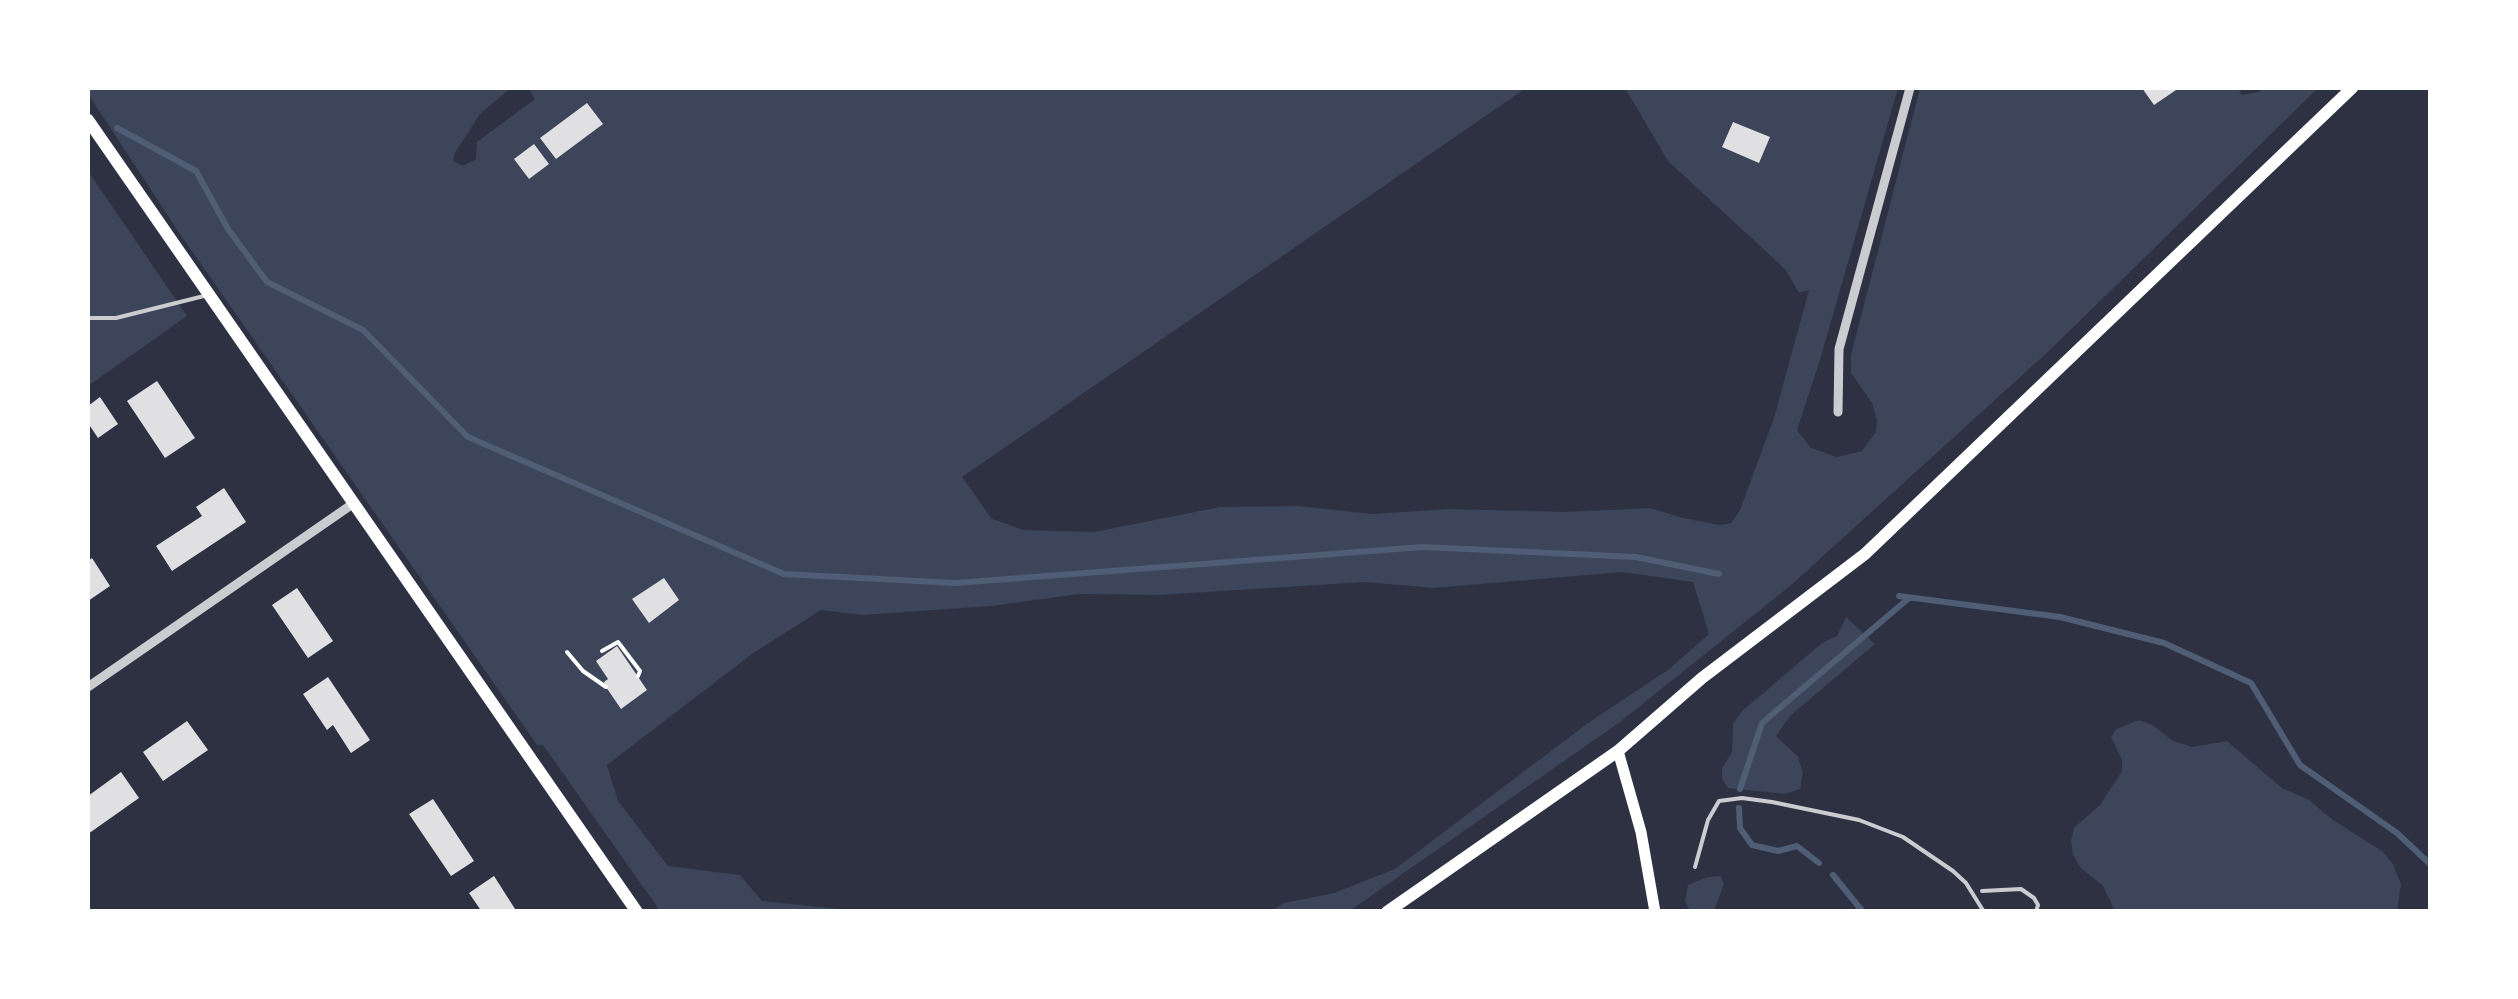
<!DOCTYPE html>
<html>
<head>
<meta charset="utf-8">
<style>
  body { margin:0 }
  #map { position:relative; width:2518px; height:999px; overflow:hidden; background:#2d3142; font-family:"Nunito Sans",sans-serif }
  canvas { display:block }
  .frame { position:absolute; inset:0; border:90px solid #fff; pointer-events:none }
</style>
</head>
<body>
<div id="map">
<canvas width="2518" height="999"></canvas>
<div class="frame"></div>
</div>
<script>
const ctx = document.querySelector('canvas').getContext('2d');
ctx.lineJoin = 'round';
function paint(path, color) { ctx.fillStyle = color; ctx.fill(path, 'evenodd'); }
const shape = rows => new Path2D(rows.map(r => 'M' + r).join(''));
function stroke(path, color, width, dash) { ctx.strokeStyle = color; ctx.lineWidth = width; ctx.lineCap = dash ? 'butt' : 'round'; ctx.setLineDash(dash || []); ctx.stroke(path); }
paint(shape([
  [88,88,511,88,480,114,455,153,453,161,463,166,476,159,477,142,535,99,530,91,537,88,1526,88,962,477,992,519,1024,530,1094,532,1220,507,1299,506,1373,514,1448,509,1566,512,1650,508,1683,518,1720,525,1731,523,1740,510,1774,418,1809,290,1799,293,1785,269,1668,161,1625,88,1898,88,1820,360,1797,430,1811,448,1837,457,1862,451,1876,432,1877,420,1872,403,1851,373,1851,355,1920,88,2238,88,2242,95,2259,92,2263,88,2318,88,2051,349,1789,587,1620,722,1348,912,1271,911,1284,903,1334,893,1395,869,1588,723,1668,670,1709,634,1693,582,1622,572,1434,588,1365,582,1160,595,1079,594,992,606,862,615,821,610,752,654,607,765,618,801,668,866,740,875,762,901,857,911,660,911,543,745,537,745,180,234,88,94],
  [88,171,187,316,88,386],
  [1846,617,1875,644,1790,716,1776,736,1798,757,1803,773,1800,789,1785,794,1728,788,1722,778,1722,768,1732,752,1733,724,1741,712,1822,643,1837,636],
  [2139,720,2154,726,2173,741,2193,747,2227,741,2282,788,2309,800,2333,820,2382,851,2393,864,2401,884,2397,911,2115,911,2103,886,2081,868,2073,855,2071,840,2074,828,2100,805,2122,771,2122,760,2111,737,2116,729],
  [1721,876,1724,884,1714,911,1690,911,1685,901,1688,885,1708,877]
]), '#3c4559');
stroke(shape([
  [117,128,196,171,228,229,267,282,363,330,468,437,784,574,956,583,1423,547,1636,557,1719,574],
  [1899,596,2060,617,2164,643,2251,683,2300,765,2397,833,2430,864],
  [1740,789,1762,723,1909,598],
  [1739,808,1740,828,1752,845,1778,851,1797,846,1819,863],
  [1833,875,1863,912]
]), '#4f5d75', 6);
paint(shape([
  [2142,88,2179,88,2154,105],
  [587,103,603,124,556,159,540,138],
  [1733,122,1770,137,1759,163,1722,147],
  [534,144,549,164,529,179,514,159],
  [157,381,195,438,165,458,127,401],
  [100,397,118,424,98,438,88,423,88,406],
  [224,488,246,522,172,571,156,546,202,516,196,507],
  [92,558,110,586,88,601,88,561],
  [664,578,679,600,649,623,632,599],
  [297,588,333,641,308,658,272,605],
  [617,646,647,690,621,709,606,687,604,682,608,679,596,661],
  [328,677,370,740,351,753,333,725,327,730,303,694],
  [187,721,208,750,163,781,143,752],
  [121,772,139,798,88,834,88,796],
  [433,799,474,861,451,876,409,814],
  [494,876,517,912,482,912,469,893]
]), '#e0e0e3');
stroke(shape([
  [602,651,618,642,640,671,638,676],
  [567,652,583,671,606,687]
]), '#fff', 4);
stroke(shape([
  [88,318,116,318,204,296],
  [1695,867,1708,820,1719,801,1742,798,1772,802,1859,820,1903,837,1953,871,1966,883,1984,912],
  [1982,891,2021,889,2034,898,2038,905,2036,912]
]), '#caccd0', 4);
stroke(shape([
  [1838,412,1839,349,1910,88],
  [88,687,354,503]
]), '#caccd0', 9);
stroke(shape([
  [1618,751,1641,832,1655,912]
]), '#fff', 11);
stroke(shape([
  [88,120,637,912],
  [1387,912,1618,751,1702,678,1865,554,2352,88]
]), '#fff', 12);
</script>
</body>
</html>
